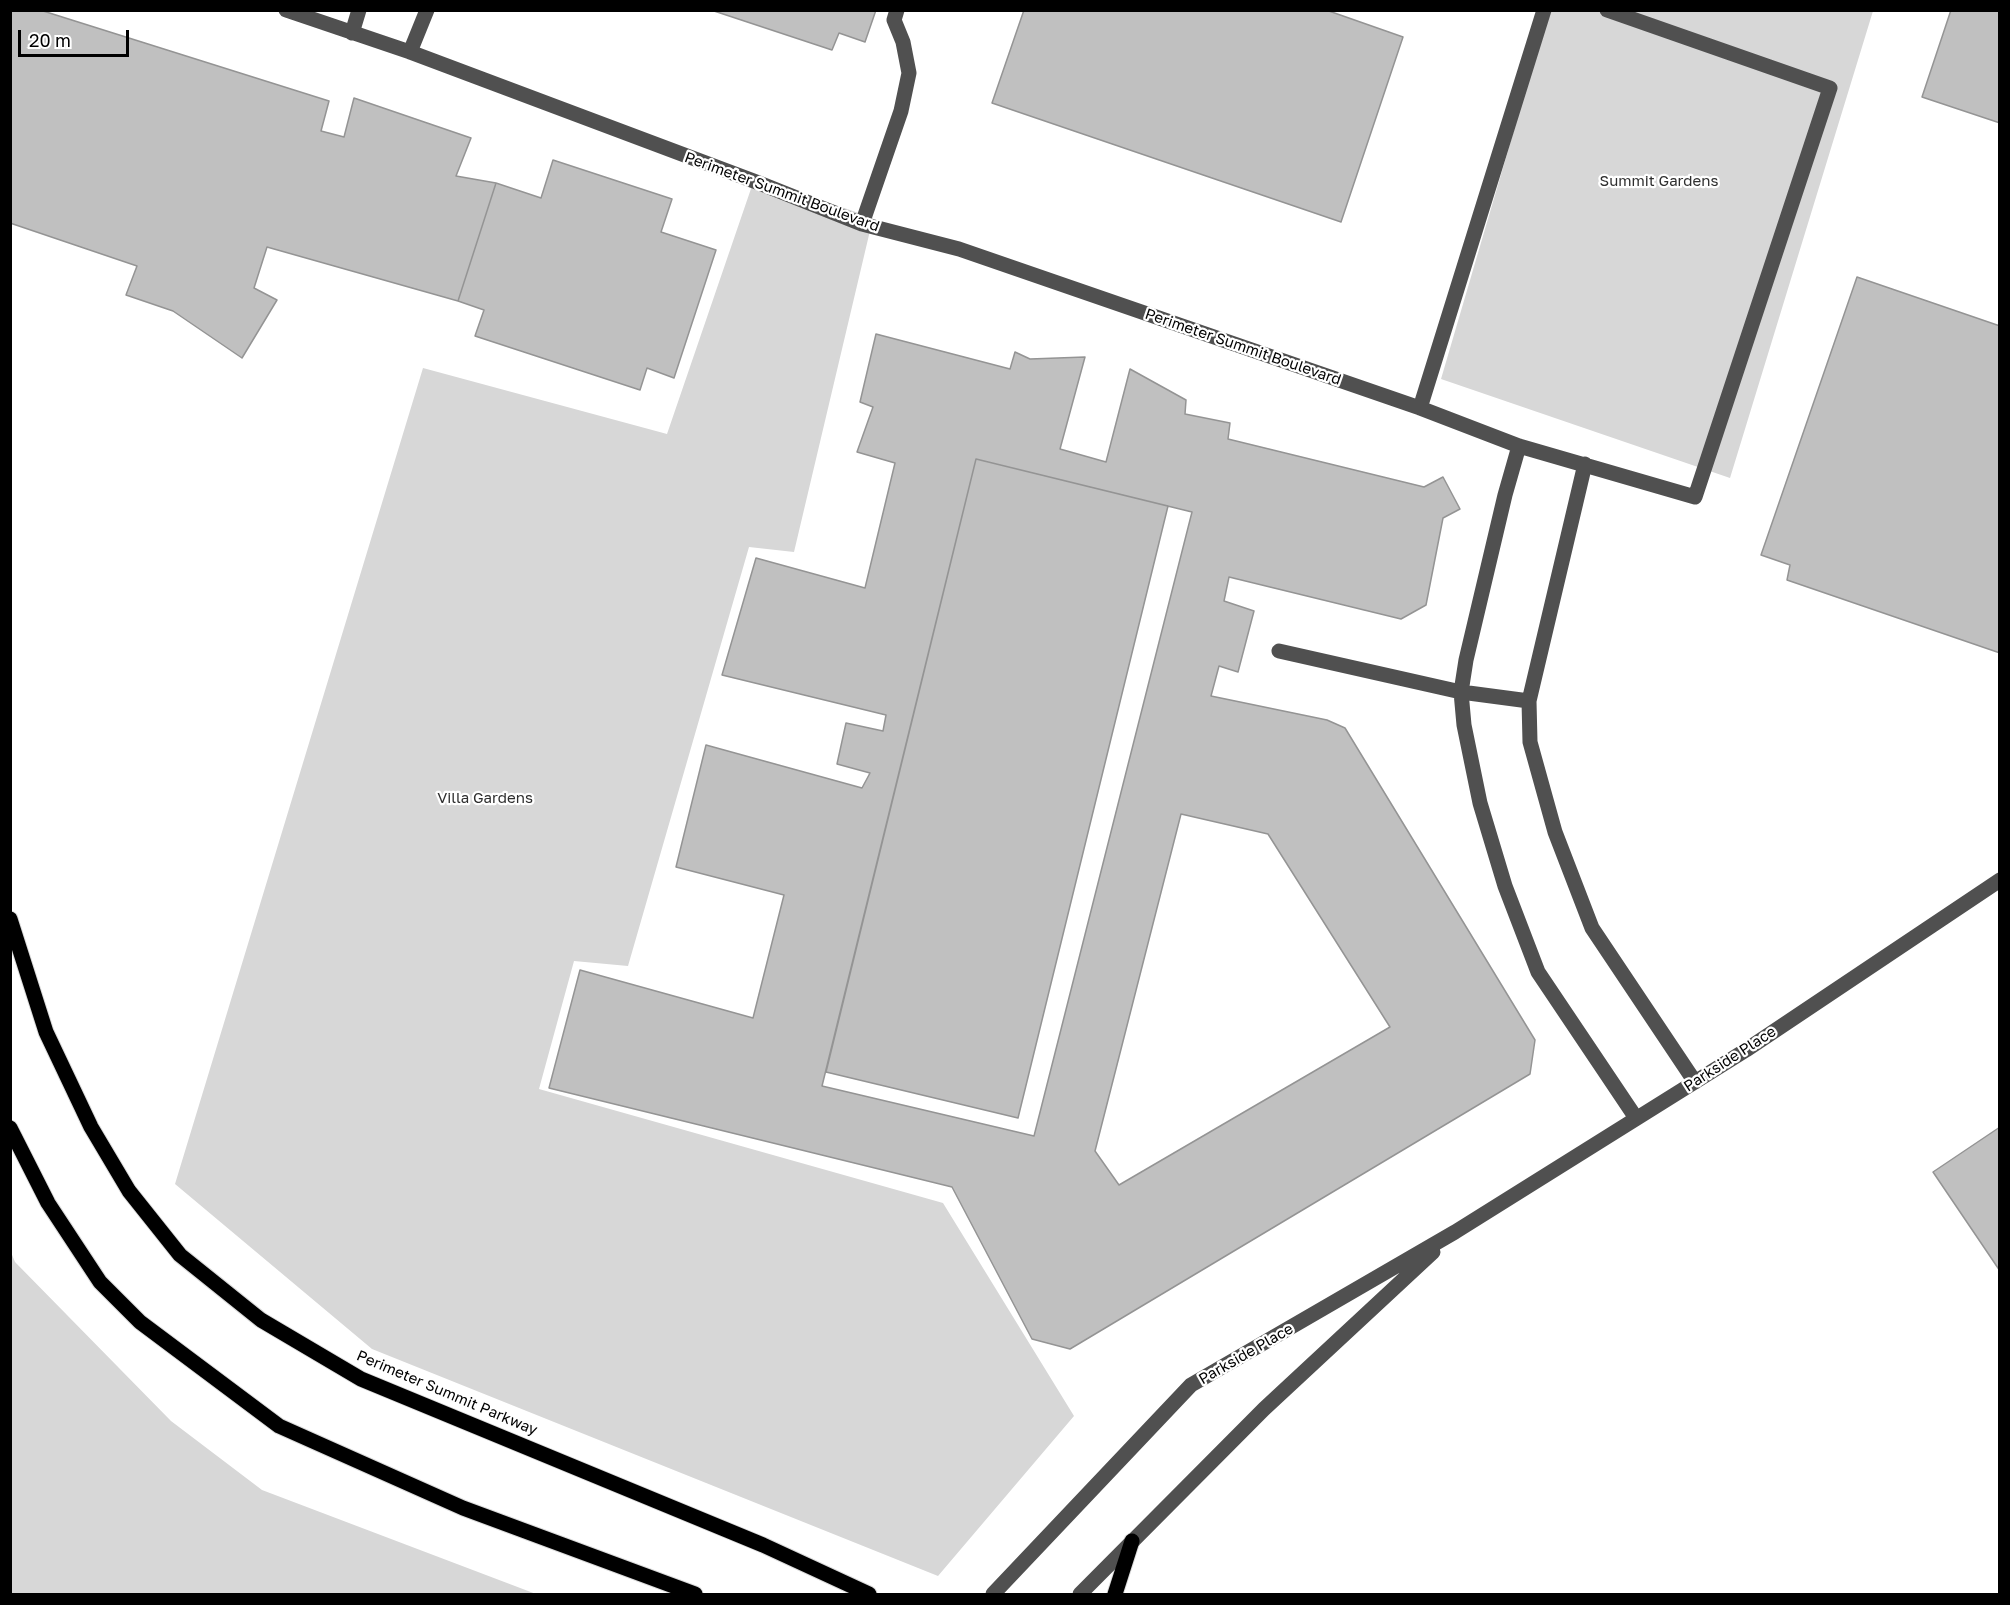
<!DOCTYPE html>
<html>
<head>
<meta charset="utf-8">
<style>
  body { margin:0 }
  #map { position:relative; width:2010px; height:1605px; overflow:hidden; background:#fff; font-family:"Golos Text",sans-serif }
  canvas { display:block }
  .frame { position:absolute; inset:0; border:12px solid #000; pointer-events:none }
  .scale { position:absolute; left:18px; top:30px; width:111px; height:27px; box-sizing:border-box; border:3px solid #000; border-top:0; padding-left:8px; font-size:18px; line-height:21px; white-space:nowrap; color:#000; -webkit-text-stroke:4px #fff; paint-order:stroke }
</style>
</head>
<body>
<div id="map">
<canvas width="2010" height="1605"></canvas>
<div class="frame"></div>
<div class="scale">20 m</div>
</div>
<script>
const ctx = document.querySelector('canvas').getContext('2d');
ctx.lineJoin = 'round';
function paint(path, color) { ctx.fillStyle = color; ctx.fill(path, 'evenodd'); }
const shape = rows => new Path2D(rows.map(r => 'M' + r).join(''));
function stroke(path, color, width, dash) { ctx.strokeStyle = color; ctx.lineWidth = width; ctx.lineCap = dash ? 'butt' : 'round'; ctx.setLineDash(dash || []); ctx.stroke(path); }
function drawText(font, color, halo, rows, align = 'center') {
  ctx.font = font + ' "Golos Text",sans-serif'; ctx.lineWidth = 4.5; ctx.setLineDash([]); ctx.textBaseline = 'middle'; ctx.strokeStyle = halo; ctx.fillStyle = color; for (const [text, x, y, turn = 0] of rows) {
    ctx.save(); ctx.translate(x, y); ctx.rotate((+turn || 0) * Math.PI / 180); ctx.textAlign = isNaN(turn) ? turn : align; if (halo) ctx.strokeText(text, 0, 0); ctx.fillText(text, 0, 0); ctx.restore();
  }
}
paint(shape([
  [1549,11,1873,11,1730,478,1441,379],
  [755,177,873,218,794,552,749,547,628,966,574,961,539,1089,943,1203,1074,1416,938,1576,372,1349,175,1184,423,368,667,434],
  [10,1250,15,1262,171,1421,262,1490,536,1594,11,1594]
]), '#d7d7d7');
const building = shape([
  [10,10,40,10,329,101,321,131,344,137,354,98,471,138,456,176,496,183,458,301,267,247,254,288,277,300,242,358,173,311,126,295,137,266,10,223,10,10],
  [711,10,876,10,865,42,839,33,832,50,711,10],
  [1024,10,1326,10,1403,37,1341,222,992,103,1024,10],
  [1951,10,2000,10,2000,123,1922,97,1951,10],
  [553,160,672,199,661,232,716,250,674,378,647,368,640,390,475,336,484,310,458,301,496,183,541,198,553,160],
  [1857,277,2000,326,2000,653,1787,580,1790,565,1761,555,1857,277],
  [876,334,1010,369,1015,352,1030,359,1085,357,1060,449,1106,462,1130,369,1186,400,1185,414,1230,423,1228,439,1424,487,1443,477,1460,509,1443,518,1426,605,1401,619,1229,577,1224,601,1254,611,1238,672,1219,666,1211,696,1327,720,1345,728,1535,1040,1530,1074,1070,1349,1032,1339,952,1187,549,1088,580,970,753,1018,784,895,676,867,706,745,862,788,870,773,837,764,846,723,883,731,886,715,722,675,756,558,865,588,895,463,857,452,873,407,860,402,876,334],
  [976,459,1192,512,1034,1136,822,1086,976,459],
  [1181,814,1268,834,1390,1027,1119,1185,1095,1151,1181,814],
  [976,459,1168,506,1018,1118,826,1072,976,459],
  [2000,1127,2000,1271,1933,1172,2000,1127]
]);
paint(building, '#c0c0c0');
stroke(building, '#949494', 1.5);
const major = shape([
  [10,919,46,1032,91,1127,129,1191,180,1255,261,1320,361,1379,763,1545,869,1594],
  [10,1128,48,1203,100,1282,140,1322,279,1426,463,1508,695,1594],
  [1115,1594,1132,1541]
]);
stroke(major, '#dbdbdb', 17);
stroke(shape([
  [286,10,410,52,759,183,862,224,959,249,1420,408,1519,446,1695,497,1830,88,1607,10],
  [352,33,359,10],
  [410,52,427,10],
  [862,224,901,111,909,73,903,42,894,20,897,10],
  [1420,408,1544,10],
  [1519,446,1505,495,1466,660,1461,692,1464,725,1480,803,1505,886,1538,972,1636,1118],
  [1585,464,1529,701,1530,742,1555,832,1592,928,1695,1082],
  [1279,651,1461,692,1529,701],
  [993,1594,1191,1385,1455,1232,1746,1050,2000,880],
  [1080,1594,1264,1409,1433,1252]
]), '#505050', 15);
stroke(major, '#000', 15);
drawText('15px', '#2e2e2e', '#fff', [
  ["Summit Gardens",1659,181],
  ["Villa Gardens",485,798]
]);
drawText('15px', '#000', '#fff', [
  ["Perimeter Summit Boulevard",782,192,20],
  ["Perimeter Summit Boulevard",1243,347,19],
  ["Parkside Place",1730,1059,-33],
  ["Parkside Place",1246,1354,-30],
  ["Perimeter Summit Parkway",447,1393,23]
]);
</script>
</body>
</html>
